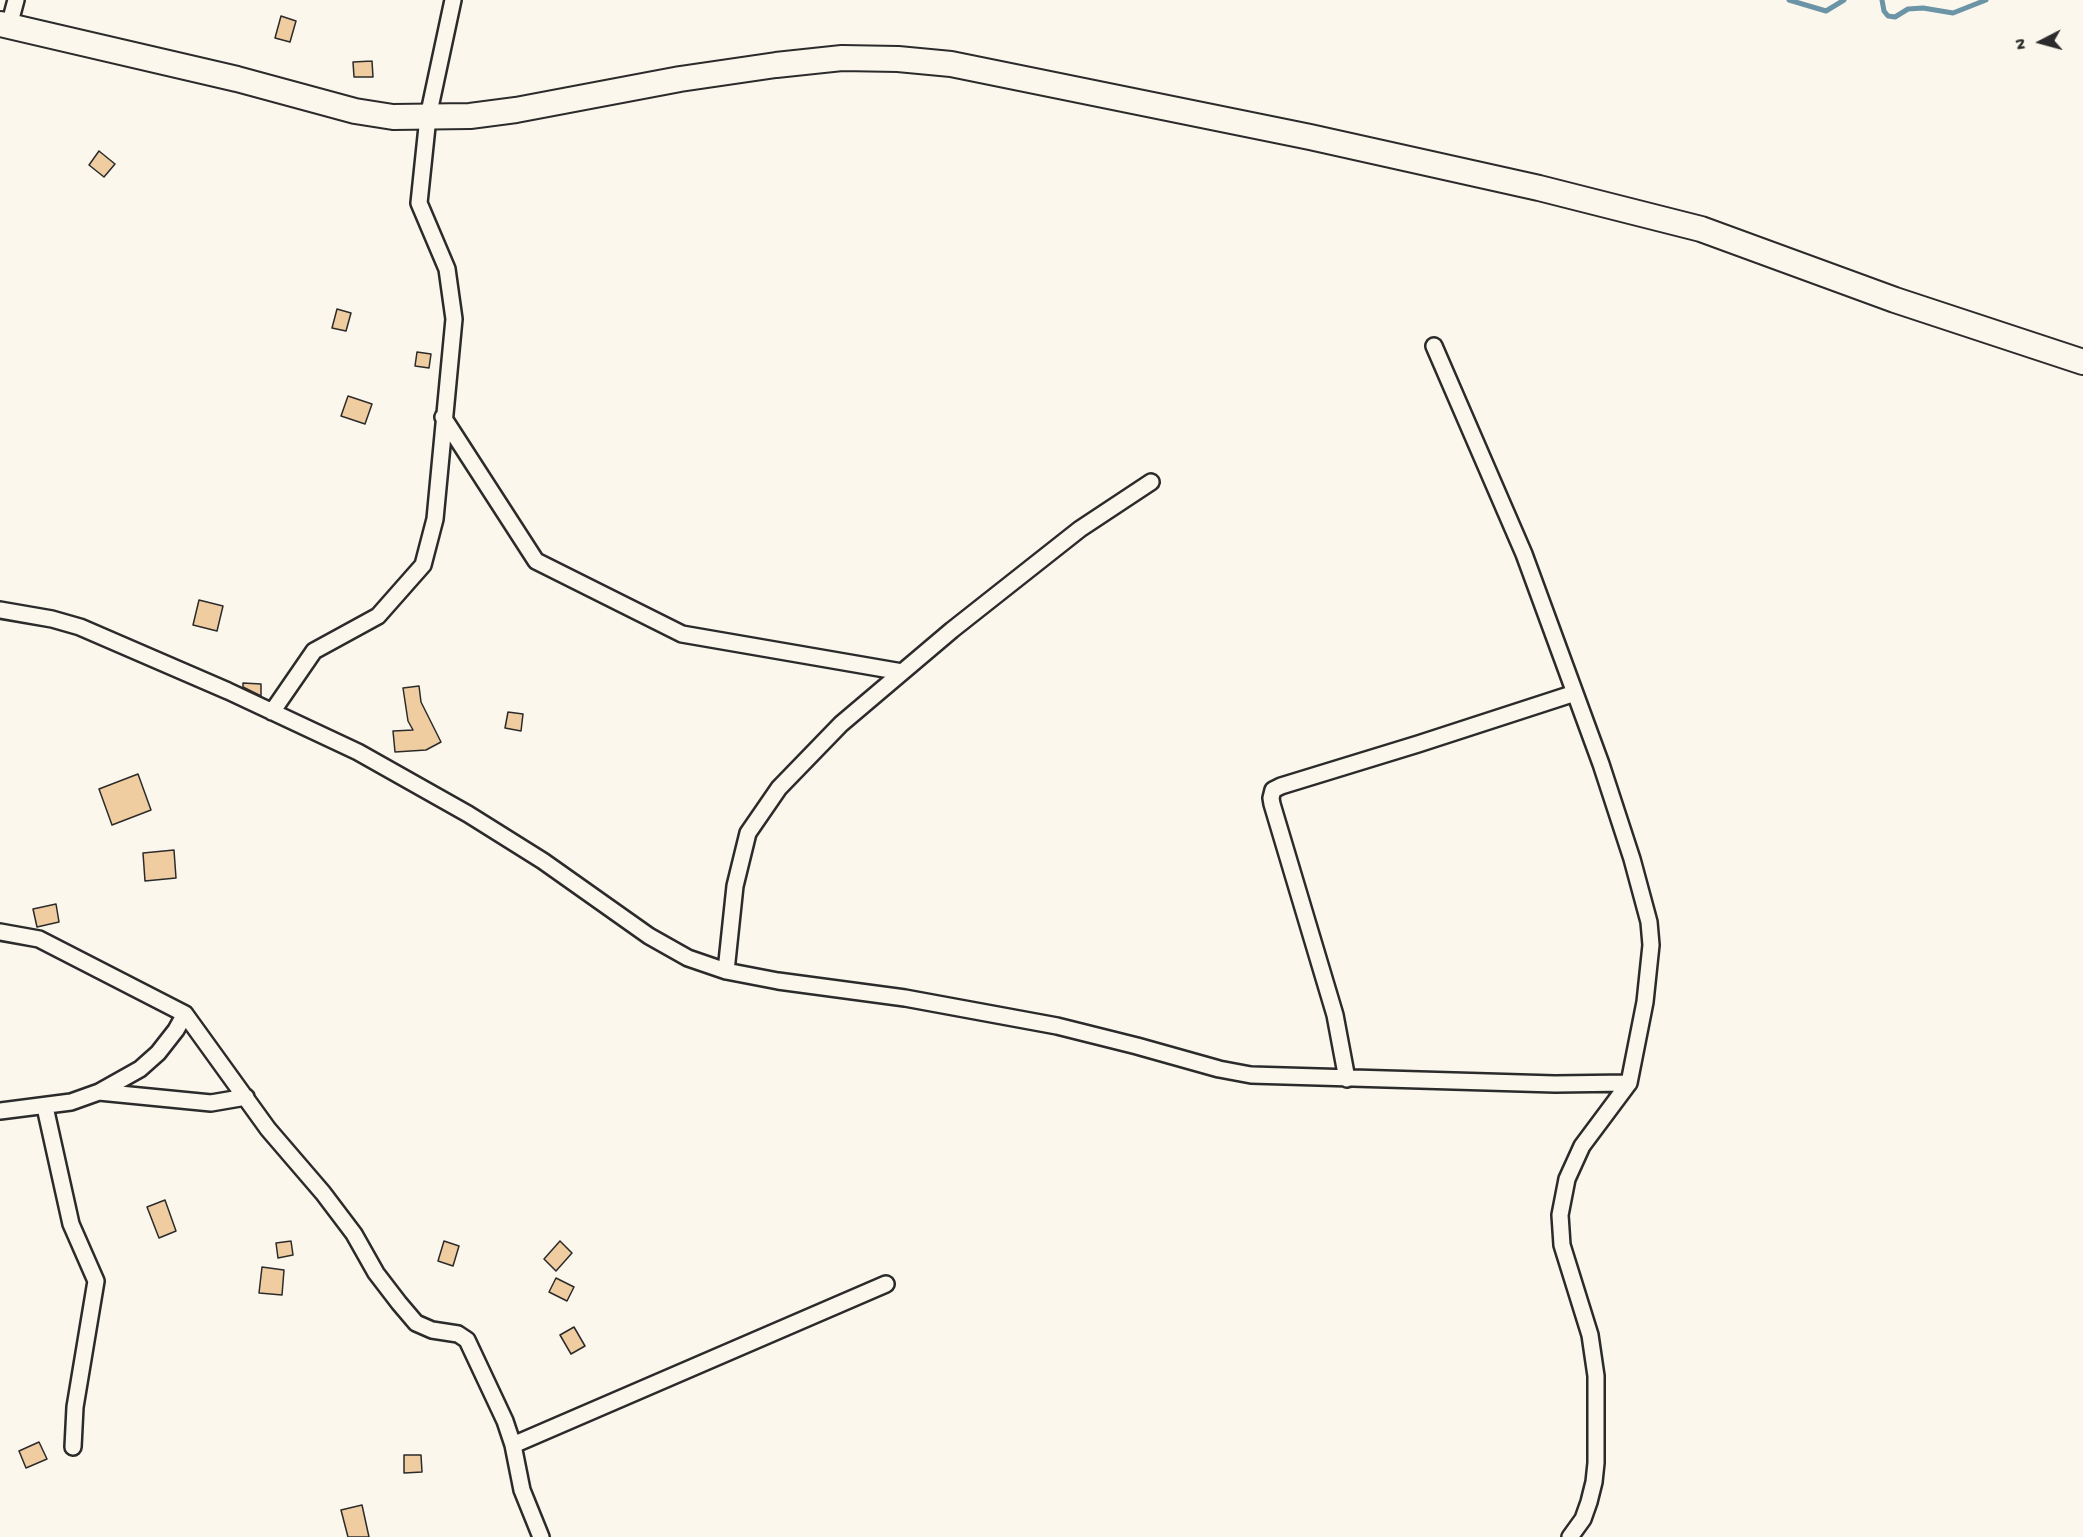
<!DOCTYPE html>
<html>
<head>
<meta charset="utf-8">
<style>
  body { margin:0 }
  #map { position:relative; width:2083px; height:1537px; overflow:hidden; background:#fbf7ec; font-family:"Gochi Hand",sans-serif }
  canvas { display:block }
  .north { position:absolute; left:2011px; top:12px; width:60px; height:60px; -webkit-text-stroke:4px #fbf7ec; paint-order:stroke; rotate:264deg; font-size:16px; font-weight:700; line-height:24px; text-align:center; color:#2b2b2b }
  .north::after { content:''; display:block; margin:auto; width:21px; height:27px; background:#2b2b2b; clip-path:polygon(50% 0,100% 100%,50% 72%,0 100%) }
</style>
</head>
<body>
<div id="map">
<canvas width="2083" height="1537"></canvas>
<div class="north">N</div>
</div>
<script>
const ctx = document.querySelector('canvas').getContext('2d');
ctx.lineJoin = 'round';
const shape = rows => new Path2D(rows.map(r => 'M' + r).join(''));
function stroke(path, color, width, dash) { ctx.strokeStyle = color; ctx.lineWidth = width; ctx.lineCap = dash ? 'butt' : 'round'; ctx.setLineDash(dash || []); ctx.stroke(path); }
function paint(path, color) { ctx.fillStyle = color; ctx.fill(path, 'evenodd'); }
stroke(shape([
  [1789,0,1826,11,1844,0],
  [1882,0,1884,11,1888,16,1895,17,1908,9,1923,8,1953,13,1986,0]
]), '#6c94a7', 5);
const building = shape([
  [281,16,296,21,290,42,275,38,281,16],
  [372,61,373,77,354,77,353,62,372,61],
  [99,151,115,164,104,177,89,165,99,151],
  [337,309,351,313,346,331,332,328,337,309],
  [417,352,431,354,429,368,415,366,417,352],
  [348,396,372,404,365,424,341,416,348,396],
  [199,600,223,606,217,631,193,625,199,600],
  [243,683,261,684,261,696,243,687,243,683],
  [419,686,421,702,441,742,426,750,395,752,393,731,413,730,408,721,403,688,419,686],
  [508,712,523,714,521,731,505,728,508,712],
  [138,774,151,810,112,825,99,789,138,774],
  [174,850,176,878,145,881,143,853,174,850],
  [56,904,59,922,37,927,33,909,56,904],
  [165,1200,176,1231,159,1238,147,1207,165,1200],
  [291,1241,293,1255,278,1258,276,1243,291,1241],
  [444,1241,459,1246,453,1266,438,1261,444,1241],
  [560,1241,572,1253,556,1271,544,1259,560,1241],
  [262,1267,284,1270,282,1295,259,1293,262,1267],
  [556,1278,574,1287,567,1301,549,1292,556,1278],
  [574,1327,585,1346,571,1354,560,1335,574,1327],
  [39,1442,47,1459,26,1468,19,1451,39,1442],
  [404,1455,421,1455,422,1472,404,1473,404,1455],
  [362,1505,369,1537,348,1537,341,1510,362,1505]
]);
paint(building, '#f0cca1');
stroke(building, '#2b2b2b', 1.5);
const street = shape([
  [9,26,16,0],
  [443,417,536,561,682,634,902,672],
  [0,610,52,619,80,627,228,691,358,752,468,814,543,861,649,936,688,958,726,971,778,981,905,998,1057,1026,1137,1046,1219,1069,1251,1075,1555,1084,1629,1083,1645,1002,1651,945,1649,922,1632,859,1601,764,1524,554,1434,346],
  [272,712,314,651,378,616,423,565,435,519,454,319,447,269,419,203,428,117,453,0],
  [0,932,39,939,185,1014,268,1129,323,1193,354,1234,376,1273,399,1303,416,1323,432,1330,458,1334,467,1340,505,1421,513,1445,522,1490,541,1537],
  [726,971,735,886,748,833,779,788,841,724,952,630,1080,529,1151,482],
  [1347,1079,1335,1015,1272,804,1271,798,1273,790,1281,786,1418,744,1575,693],
  [99,1092,211,1103,246,1097],
  [45,1107,71,1224,96,1281,75,1407,73,1447],
  [0,1111,71,1102,99,1092,140,1069,158,1053,176,1030,185,1014],
  [513,1445,886,1284],
  [1570,1537,1583,1519,1589,1502,1594,1482,1596,1463,1596,1376,1590,1335,1562,1245,1560,1215,1567,1179,1582,1146,1629,1083]
]);
const primary = shape([
  [0,24,237,79,355,111,393,117,470,116,516,110,680,79,776,65,842,58,898,59,951,64,1310,137,1539,188,1701,229,1895,300,2083,362]
]);
stroke(street, '#2b2b2b', 20);
stroke(primary, '#2b2b2b', 28);
stroke(street, '#fbf7ec', 15);
stroke(primary, '#fbf7ec', 24);
</script>
</body>
</html>
